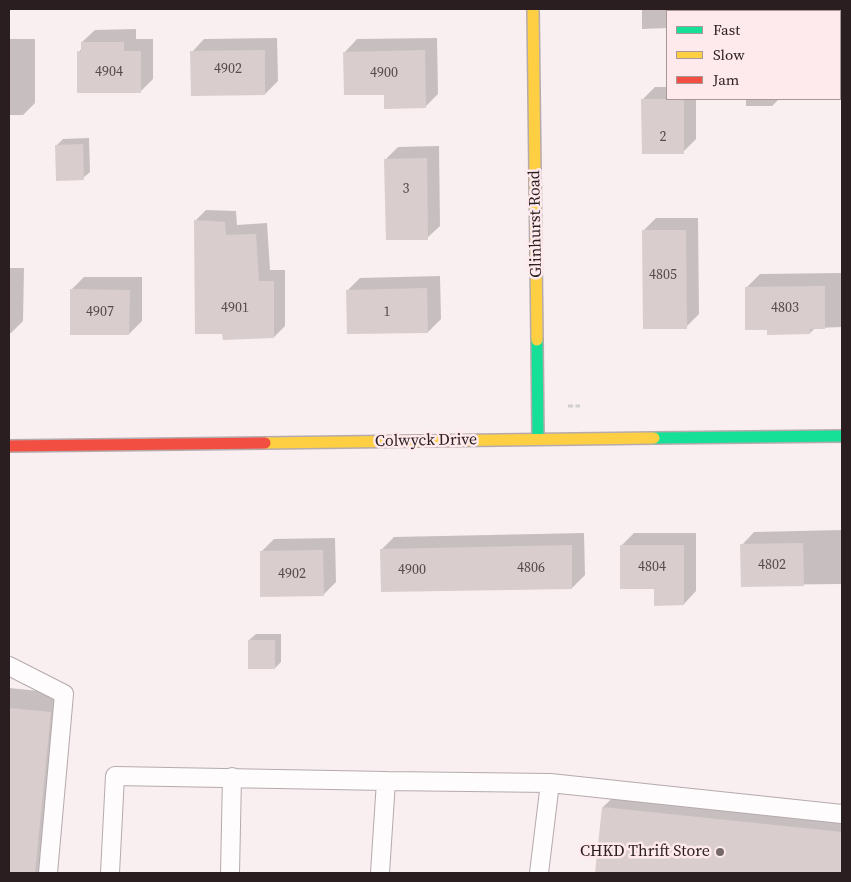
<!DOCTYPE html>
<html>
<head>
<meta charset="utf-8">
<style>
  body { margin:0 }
  #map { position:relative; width:851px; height:882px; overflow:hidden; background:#f9eef0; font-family:"Source Serif 4",serif }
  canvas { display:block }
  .frame { position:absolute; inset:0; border:10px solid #2a1e20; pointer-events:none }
  .legend { position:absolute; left:666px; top:10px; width:175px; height:90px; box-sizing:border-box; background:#fee9ec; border:1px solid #a9989a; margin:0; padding:6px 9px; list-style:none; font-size:15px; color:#2a1e20 }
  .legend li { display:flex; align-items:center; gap:10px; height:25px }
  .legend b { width:25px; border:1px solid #a9989a }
</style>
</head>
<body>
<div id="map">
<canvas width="851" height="882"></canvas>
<div class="frame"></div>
<ul class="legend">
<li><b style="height:6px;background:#16e098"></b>Fast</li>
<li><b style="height:6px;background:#ffcf43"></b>Slow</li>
<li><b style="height:6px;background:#f24e42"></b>Jam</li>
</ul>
</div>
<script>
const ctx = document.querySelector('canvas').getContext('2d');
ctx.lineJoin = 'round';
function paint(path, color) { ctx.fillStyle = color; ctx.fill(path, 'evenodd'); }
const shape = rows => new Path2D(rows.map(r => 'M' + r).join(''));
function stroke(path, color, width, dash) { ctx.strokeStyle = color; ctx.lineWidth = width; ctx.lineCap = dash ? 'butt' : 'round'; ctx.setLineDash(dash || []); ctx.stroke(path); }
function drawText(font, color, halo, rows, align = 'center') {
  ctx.font = font + ' "Source Serif 4",serif'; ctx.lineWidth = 5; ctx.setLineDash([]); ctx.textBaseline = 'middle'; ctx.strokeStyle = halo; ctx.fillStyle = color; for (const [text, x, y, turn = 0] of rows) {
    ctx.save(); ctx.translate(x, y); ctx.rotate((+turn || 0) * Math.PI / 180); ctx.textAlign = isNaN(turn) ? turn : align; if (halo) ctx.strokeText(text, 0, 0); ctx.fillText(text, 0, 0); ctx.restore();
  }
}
paint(shape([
  [642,9,696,9,696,11,667,11,667,28,642,29],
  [136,29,136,39,153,39,153,79,140,92,79,52,82,48,82,42,95,30],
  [277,38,278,81,265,94,192,52,204,39],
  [437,38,438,94,425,107,385,93,345,52,357,39],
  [9,39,35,39,35,103,23,115,9,115],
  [655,87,667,87,667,99,696,99,696,139,683,152,642,100],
  [746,99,779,99,772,106,746,106],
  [89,138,90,172,83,178,57,145,63,139],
  [439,146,440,226,427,238,385,160,398,147],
  [206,210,236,211,237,225,267,223,270,270,285,270,285,326,274,337,195,221],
  [656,218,698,218,699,314,686,327,643,231],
  [9,268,24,268,23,321,11,333,9,333],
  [842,273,842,327,815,328,810,333,768,329,747,287,760,274],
  [440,276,441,319,428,332,347,291,360,278],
  [84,277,142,277,142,321,129,334,71,290],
  [842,530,842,584,742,585,742,545,754,532],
  [584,533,585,575,572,588,381,550,394,537],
  [634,533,696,533,696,591,684,604,656,588,621,546],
  [335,538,336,582,323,595,261,552,274,539],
  [256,634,281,634,281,662,275,668,249,640],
  [9,688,69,694,51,873,9,873],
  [627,784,842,806,842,873,596,873,603,807]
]), '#0003');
paint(shape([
  [81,42,124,42,124,51,141,51,141,93,77,93,77,51,81,52],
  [265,50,265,95,191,96,190,51],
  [425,50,426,108,384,109,384,95,344,95,343,52],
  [641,99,684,99,684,154,642,154],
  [83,144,84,180,56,181,55,145],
  [427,158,428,240,386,240,384,159],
  [194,220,225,222,226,235,256,234,259,281,274,281,274,338,223,340,222,334,195,334],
  [642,230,686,230,687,329,643,329],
  [825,286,825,329,810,329,810,334,767,335,767,330,745,330,745,287],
  [427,288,428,333,347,334,346,290],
  [70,289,130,290,129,335,70,335],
  [803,543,804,586,741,587,740,544],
  [572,545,572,589,381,592,380,549],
  [620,545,684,545,684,605,654,606,654,589,620,589],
  [323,550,324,596,260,597,260,551],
  [248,640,275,640,275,669,248,669],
  [9,708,51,712,35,873,9,873],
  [602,807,842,832,842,873,595,873]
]), '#d9cdcd');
const lane = shape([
  [9,666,64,694,48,873],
  [110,873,115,776,386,781],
  [230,873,232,777],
  [380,873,386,781,550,783],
  [539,873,550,783,842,814]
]);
const fast = shape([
  [537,340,538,439],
  [654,438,842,436]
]);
const slow = shape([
  [533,9,537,340],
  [265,443,654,438]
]);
const jam = shape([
  [9,446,265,443]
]);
stroke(lane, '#b5aaac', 20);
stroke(fast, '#b5aaac', 14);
stroke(slow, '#b5aaac', 14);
stroke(jam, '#b5aaac', 14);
stroke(shape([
  [568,406,580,406]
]), '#d3cfcf', 3, [5, 2.5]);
stroke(lane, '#fefcfd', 18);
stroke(fast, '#16e098', 11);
stroke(slow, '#ffcf43', 11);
stroke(jam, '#f24e42', 11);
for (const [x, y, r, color] of [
  [720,852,5,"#726769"]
]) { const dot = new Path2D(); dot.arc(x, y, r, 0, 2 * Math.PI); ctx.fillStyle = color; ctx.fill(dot); stroke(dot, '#fee9ec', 2); }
drawText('14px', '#564a4b', null, [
  ["4902",228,69],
  ["4904",109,72],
  ["4900",384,73],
  ["2",663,137],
  ["3",406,189],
  ["4805",663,275],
  ["4901",235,308],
  ["4803",785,308],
  ["4907",100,312],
  ["1",387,312],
  ["4802",772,565],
  ["4804",652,567],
  ["4806",531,568],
  ["4900",412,570],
  ["4902",292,574]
]);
drawText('16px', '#2a1e20', '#fee9ec', [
  ["Glinhurst Road",536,224,-91],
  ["Colwyck Drive",426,441,-1]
]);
drawText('16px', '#2a1e20', '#fee9ec', [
  ["CHKD Thrift Store",710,852]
], 'right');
</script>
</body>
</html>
